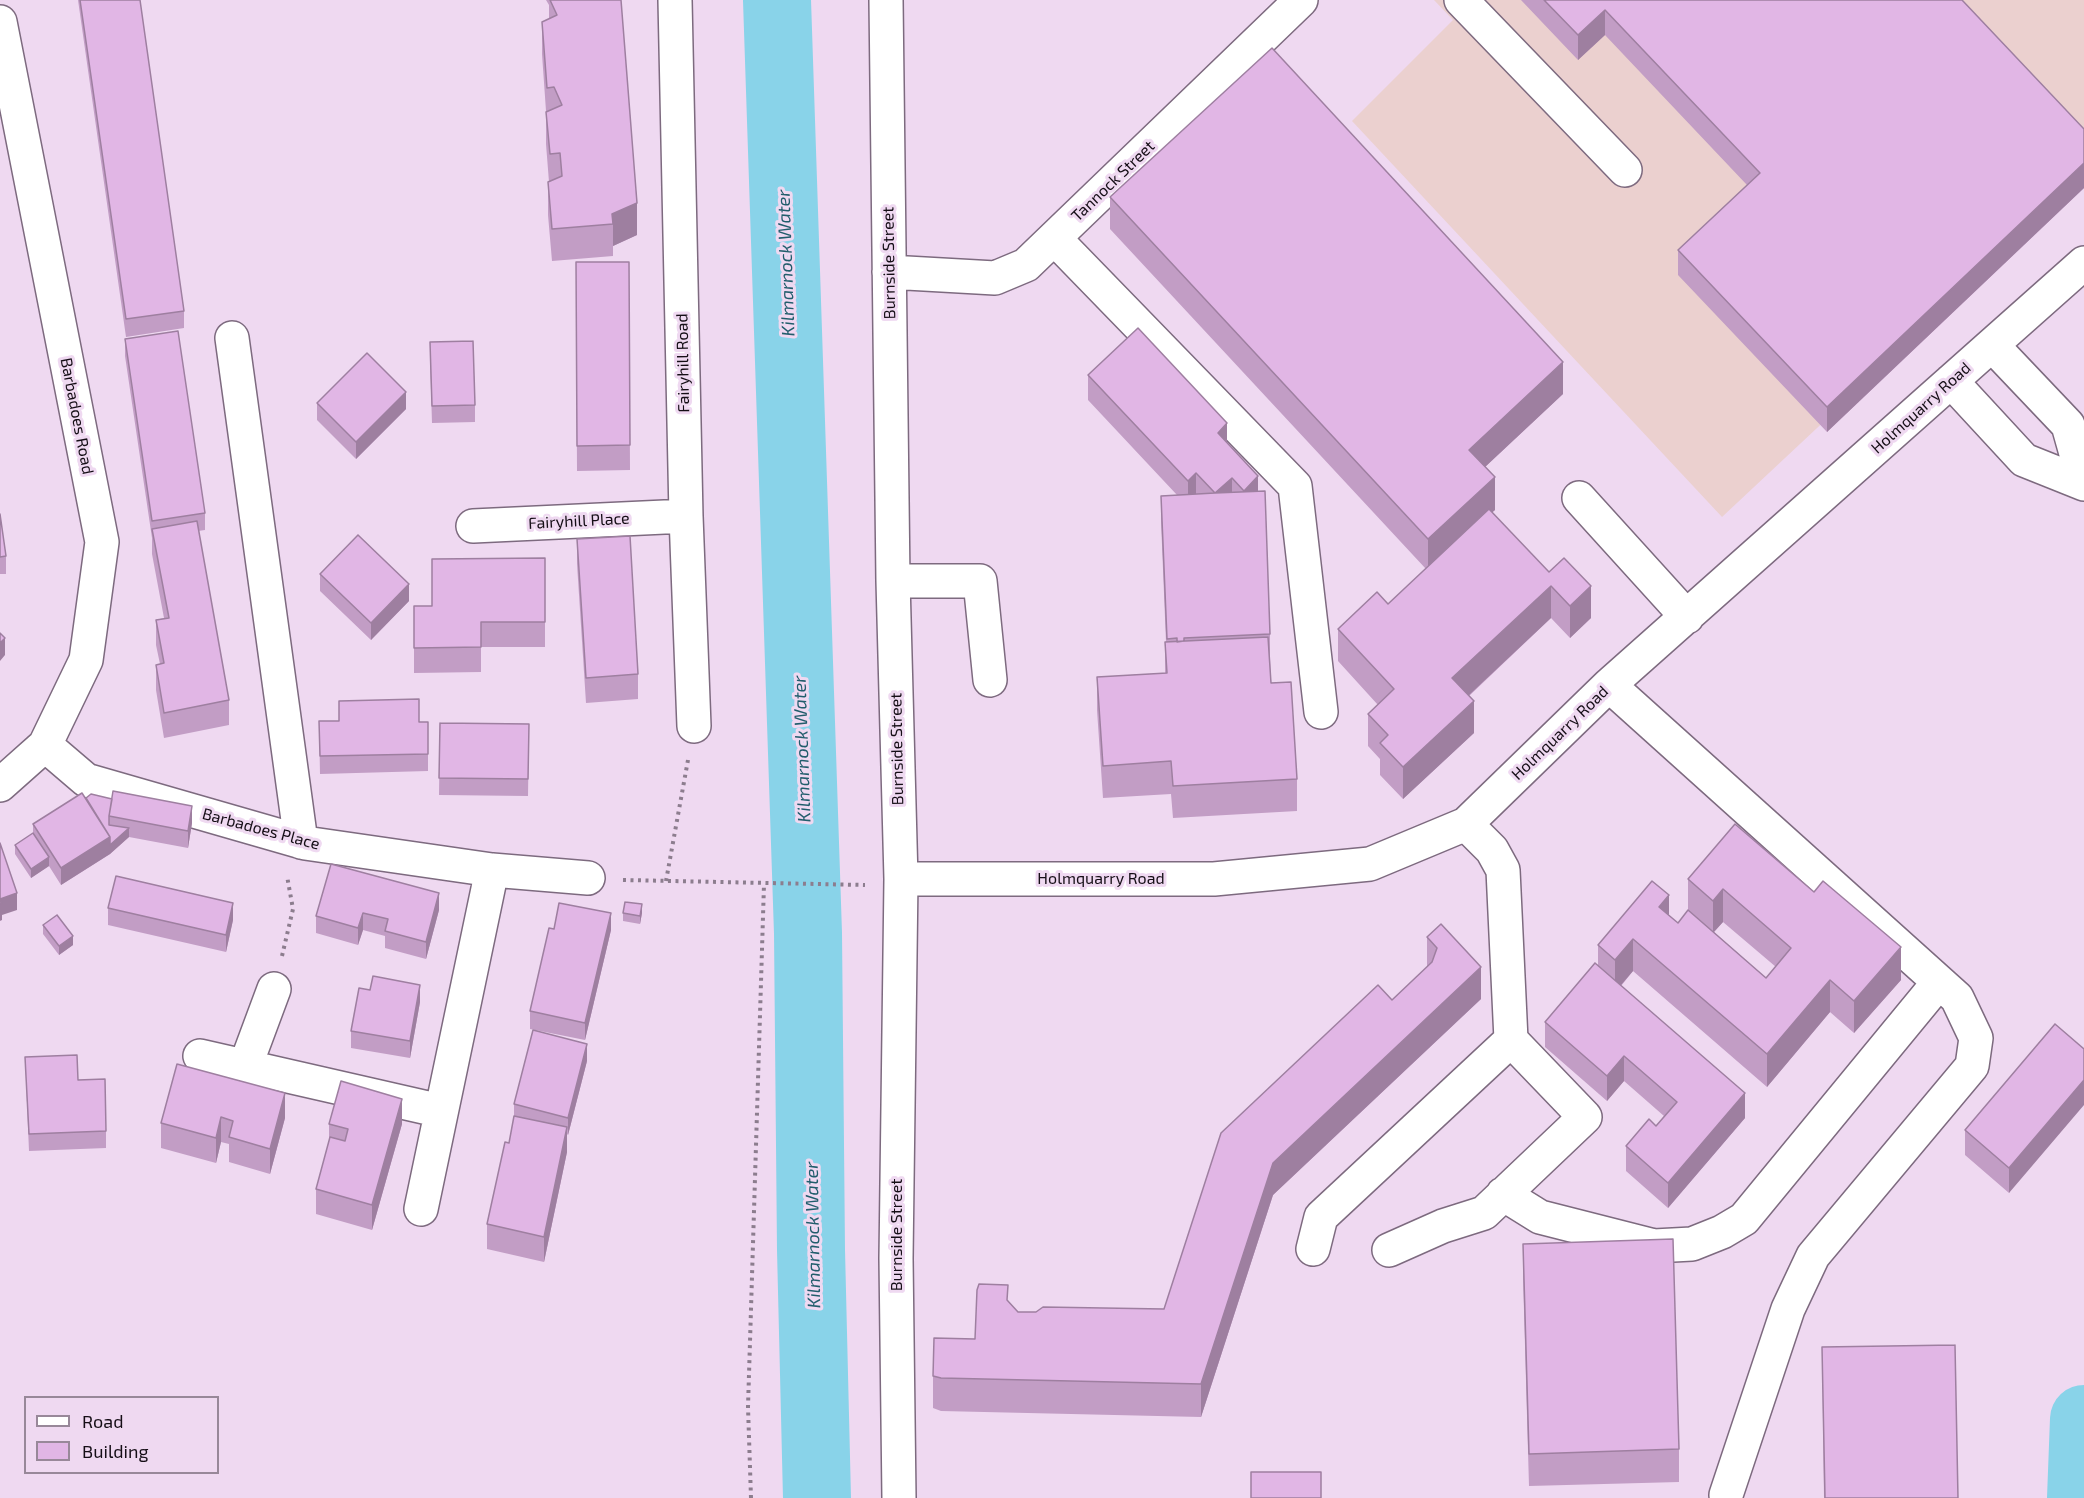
<!DOCTYPE html>
<html>
<head>
<meta charset="utf-8">
<style>
  body { margin:0 }
  #map { position:relative; width:2084px; height:1498px; overflow:hidden; background:#efd9f1; font-family:"Exo 2",sans-serif }
  canvas { display:block }
  .legend { position:absolute; left:24px; top:1396px; width:195px; height:78px; box-sizing:border-box; background:#efd9f1; border:2px solid #988899; margin:0; padding:8px 10px; list-style:none; font-size:18px; color:#150e16 }
  .legend li { display:flex; align-items:center; gap:12px; height:30px }
  .legend b { width:30px; border:2px solid #988899 }
</style>
</head>
<body>
<div id="map">
<canvas width="2084" height="1498"></canvas>
<ul class="legend">
<li><b style="height:8px;background:#fff"></b>Road</li>
<li><b style="height:16px;background:#e1b6e5"></b>Building</li>
</ul>
</div>
<script>
const ctx = document.querySelector('canvas').getContext('2d');
ctx.lineJoin = 'round';
function paint(path, color) { ctx.fillStyle = color; ctx.fill(path, 'evenodd'); }
const shape = rows => new Path2D(rows.map(r => 'M' + r).join(''));
function stroke(path, color, width, dash) { ctx.strokeStyle = color; ctx.lineWidth = width; ctx.lineCap = dash ? 'butt' : 'round'; ctx.setLineDash(dash || []); ctx.stroke(path); }
function drawText(font, color, halo, rows, align = 'center') {
  ctx.font = font + ' "Exo 2",sans-serif'; ctx.lineWidth = 6; ctx.setLineDash([]); ctx.textBaseline = 'middle'; ctx.strokeStyle = halo; ctx.fillStyle = color; for (const [text, x, y, turn = 0] of rows) {
    ctx.save(); ctx.translate(x, y); ctx.rotate((+turn || 0) * Math.PI / 180); ctx.textAlign = isNaN(turn) ? turn : align; if (halo) ctx.strokeText(text, 0, 0); ctx.fillText(text, 0, 0); ctx.restore();
  }
}
paint(shape([
  [1434,0,2084,0,2084,178,1722,517,1352,121,1453,20]
]), '#ebd0cf');
stroke(shape([
  [777,0,808,933,811,1250,817,1498],
  [2081,1498,2084,1419]
]), '#89d3e9', 68);
const minor = shape([
  [675,0,686,516,694,726],
  [886,0,893,581,901,879,896,1258,899,1498],
  [1461,0,1625,170],
  [0,22,102,542,86,660,45,745,0,785],
  [1054,238,1295,486,1321,712],
  [889,272,995,278,1026,265,1301,0],
  [232,338,301,842],
  [1992,345,2068,425,2084,482],
  [1951,381,2024,460,2084,484],
  [1579,498,1687,617],
  [473,526,686,516],
  [893,581,980,581,990,680],
  [1609,685,1957,998,1976,1038,1972,1066,1813,1256,1788,1309,1726,1495],
  [45,745,86,780,305,843,492,870,588,878],
  [901,879,1214,879,1370,864,1466,824,1609,685,2084,263],
  [200,1056,441,1111],
  [245,1067,274,989],
  [1503,1194,1540,1217,1654,1246,1692,1244,1722,1232,1744,1219,1939,982],
  [421,1209,492,870],
  [1313,1249,1321,1217,1511,1040],
  [1389,1250,1443,1226,1484,1213,1585,1117,1511,1040,1503,870,1492,850,1466,824]
]);
stroke(minor, '#7d6a7f', 36);
stroke(shape([
  [623,880,865,885],
  [666,881,688,760],
  [282,956,293,909,287,876],
  [751,1498,748,1407,764,884]
]), '#8c7d8e', 4, [3, 4.5]);
stroke(minor, '#fff', 33);
paint(shape([
  [78,0,140,0,184,311,184,328,126,337],
  [546,0,621,0,637,235,613,246,613,256,552,261,548,215,548,182,549,182,546,144,546,111,542,54,542,22,549,19,549,5],
  [1521,0,1962,0,2084,129,2084,188,1827,432,1678,275,1678,250,1747,185,1605,35,1578,60],
  [1110,197,1563,394,1485,467,1495,510,1492,512,1591,618,1570,638,1551,618,1469,696,1474,733,1403,799,1380,775,1380,759,1368,746,1368,714,1378,705,1338,661,1338,629,1388,604,1426,569,1110,229],
  [576,262,629,262,630,470,577,471],
  [125,339,205,513,205,530,198,531,229,700,229,725,164,738,156,690,156,665,160,664,156,645,156,620,164,618,152,554,152,538,125,356],
  [430,359,475,405,475,422,432,423],
  [1088,375,1227,443,1258,491,1270,634,1270,659,1271,683,1297,779,1297,811,1173,818,1171,794,1103,798,1097,710,1097,677,1165,673,1165,642,1166,642,1161,521,1161,496,1177,495,1088,400],
  [317,403,406,409,356,459,317,420],
  [0,514,6,556,6,574,0,574],
  [577,539,638,674,638,699,586,703,577,564],
  [545,558,545,647,481,647,481,672,414,673,414,606,432,606],
  [320,574,409,601,371,640,320,591],
  [339,701,419,722,428,722,428,771,320,774,319,721,339,721],
  [440,723,529,724,528,796,439,795],
  [86,798,192,823,188,848,129,837,110,854,61,885,49,866,31,878,15,854,15,845,33,833,33,824],
  [1735,824,1901,980,1854,1033,1830,1012,1767,1087,1633,971,1621,986,1745,1118,1668,1208,1626,1171,1626,1146,1656,1126,1664,1116,1624,1081,1607,1101,1545,1047,1545,1022,1598,965,1598,945,1669,915,1678,923,1688,911,1688,879],
  [1723,922,1776,967,1766,978,1714,932],
  [331,864,439,910,426,959,385,948,385,936,363,930,358,945,316,933,316,916],
  [108,908,233,920,226,952,108,925],
  [623,913,642,913,640,924,623,921],
  [1441,924,1481,999,1273,1195,1201,1417,941,1411,933,1408,933,1376,975,1339,1008,1301,1018,1312,1036,1312,1164,1309,1392,1000,1427,967,1427,937],
  [43,925,73,945,59,955,43,934],
  [554,929,611,930,585,1040,530,1029,530,1011],
  [420,1002,410,1058,351,1048,351,1031],
  [2084,1049,2009,1193,1965,1155,1965,1130],
  [25,1057,78,1080,106,1131,106,1148,29,1151],
  [587,1061,568,1135,567,1134,567,1152,544,1262,487,1249,487,1224,509,1143,514,1116,514,1104],
  [177,1064,285,1118,270,1174,229,1162,229,1144,221,1142,216,1163,161,1148,161,1123],
  [329,1124,402,1124,372,1230,316,1214,316,1189,329,1142],
  [1523,1244,1679,1449,1679,1482,1529,1486,1523,1276],
  [1822,1347,1958,1498,1824,1498]
]), '#c29dc5');
paint(shape([
  [1605,10,1605,35,1578,60,1578,35],
  [2084,163,2084,188,1827,432,1827,407],
  [637,203,637,235,613,246,613,224,612,214],
  [1563,362,1563,394,1469,482,1469,450],
  [406,392,406,409,356,459,356,442],
  [1227,423,1227,448,1218,433],
  [1196,473,1196,498,1188,506,1188,481],
  [1258,476,1258,501,1244,516,1244,491],
  [1495,477,1495,510,1428,571,1428,539],
  [1232,478,1232,503,1215,493],
  [409,584,409,601,371,640,371,623],
  [1551,586,1551,618,1452,711,1452,678],
  [1591,586,1591,618,1570,638,1570,606],
  [5,638,5,655,0,661,0,643],
  [1474,701,1474,733,1403,799,1403,767],
  [192,806,192,823,188,848,188,831],
  [129,828,129,837,110,854,61,885,61,868,110,837],
  [49,857,49,866,31,878,31,869],
  [1723,889,1723,922,1713,933,1713,901],
  [17,893,17,910,2,915,2,920,0,921,0,899],
  [439,893,439,910,426,959,426,942],
  [1669,895,1669,928,1659,907],
  [233,903,233,920,226,952,226,935],
  [642,904,642,913,640,924,640,916],
  [363,913,363,930,358,945,358,928],
  [611,913,611,930,585,1040,585,1023],
  [73,936,73,945,59,955,59,946],
  [1633,939,1633,971,1615,992,1615,960],
  [1901,947,1901,980,1854,1033,1854,1001],
  [1481,967,1481,999,1273,1195,1201,1417,1201,1384,1273,1163],
  [1830,980,1830,1012,1767,1087,1767,1054],
  [420,985,420,1002,410,1058,410,1041],
  [587,1044,587,1061,568,1135,568,1118],
  [1624,1056,1624,1081,1607,1101,1607,1076],
  [2084,1080,2084,1105,2009,1193,2009,1168],
  [285,1093,285,1118,270,1174,270,1149],
  [1745,1093,1745,1118,1668,1208,1668,1183],
  [402,1099,402,1124,372,1230,372,1205],
  [221,1117,221,1142,216,1163,216,1138],
  [567,1127,567,1152,544,1262,544,1237]
]), '#9e7fa0');
const building = shape([
  [80,0,140,0,184,311,126,319,80,0],
  [550,0,621,0,637,203,612,214,613,224,552,229,548,182,562,176,560,153,550,154,546,112,562,105,554,87,547,88,542,22,557,15,550,0],
  [1544,0,1962,0,2084,129,2084,163,1827,407,1678,250,1760,173,1605,10,1578,35,1544,0],
  [1272,48,1563,362,1469,450,1495,477,1428,539,1110,197,1272,48],
  [576,262,629,262,630,445,577,446,576,262],
  [1138,328,1227,423,1218,433,1258,476,1244,491,1232,478,1215,493,1265,491,1270,634,1184,638,1184,641,1177,642,1177,638,1167,639,1161,496,1215,493,1196,473,1188,481,1088,375,1138,328],
  [178,331,205,513,152,521,125,339,178,331],
  [473,341,475,405,432,406,430,342,473,341],
  [367,353,406,392,356,442,317,403,367,353],
  [1489,509,1549,572,1564,558,1591,586,1570,606,1551,586,1452,678,1474,701,1403,767,1380,743,1388,735,1368,714,1394,689,1338,629,1377,592,1388,604,1489,509],
  [0,514,6,556,0,557,0,514],
  [197,521,229,700,164,713,156,665,164,663,156,620,169,618,152,529,197,521],
  [358,535,409,584,371,623,320,574,358,535],
  [630,536,638,674,586,678,577,539,630,536],
  [545,558,545,622,481,622,481,647,414,648,414,606,432,606,432,559,545,558],
  [0,633,5,638,0,643,0,633],
  [1268,637,1271,683,1291,682,1297,779,1173,786,1171,761,1103,766,1097,677,1167,673,1165,642,1268,637],
  [419,699,419,722,428,722,428,754,320,756,319,721,339,721,339,701,419,699],
  [440,723,529,724,528,779,439,778,440,723],
  [113,791,192,806,188,831,109,816,113,791],
  [82,793,110,837,61,868,33,824,82,793],
  [91,794,112,799,109,816,109,825,129,828,110,845,110,837,86,798,91,794],
  [1735,824,1814,892,1823,881,1901,947,1854,1001,1830,980,1767,1054,1633,939,1615,960,1598,945,1652,881,1669,895,1659,907,1678,923,1688,910,1766,978,1791,948,1723,889,1713,901,1688,879,1735,824],
  [33,833,49,857,31,869,15,845,33,833],
  [0,843,17,893,0,899,2,903,0,904,0,843],
  [331,864,439,893,426,942,385,931,388,919,363,913,358,928,316,916,331,864],
  [116,876,233,903,226,935,108,908,116,876],
  [625,902,642,904,640,916,623,913,625,902],
  [559,903,611,913,585,1023,530,1011,549,928,554,929,559,903],
  [57,915,73,936,59,946,43,925,57,915],
  [1441,924,1481,967,1273,1163,1201,1384,941,1378,933,1376,934,1338,975,1339,977,1290,979,1284,1008,1285,1007,1300,1018,1312,1036,1312,1043,1307,1164,1309,1221,1133,1378,985,1392,1000,1432,962,1437,948,1427,937,1441,924],
  [1595,963,1745,1093,1668,1183,1626,1146,1649,1119,1656,1126,1677,1102,1624,1056,1607,1076,1545,1022,1595,963],
  [373,976,420,985,410,1041,351,1031,359,988,370,990,373,976],
  [2055,1024,2084,1049,2084,1080,2009,1168,1965,1130,2055,1024],
  [533,1030,587,1044,568,1118,514,1104,533,1030],
  [77,1055,78,1080,105,1079,106,1131,29,1134,25,1057,77,1055],
  [177,1064,285,1093,270,1149,229,1137,233,1121,221,1117,216,1138,161,1123,177,1064],
  [341,1081,402,1099,372,1205,316,1189,330,1137,345,1141,348,1129,329,1124,341,1081],
  [514,1116,567,1127,544,1237,487,1224,505,1142,509,1143,514,1116],
  [1673,1239,1679,1449,1529,1454,1523,1244,1673,1239],
  [1955,1345,1958,1498,1825,1498,1822,1347,1955,1345],
  [1251,1472,1321,1472,1321,1498,1251,1498,1251,1472]
]);
paint(building, '#e1b6e5');
stroke(building, '#9e7fa0', 1.5);
drawText('16px', '#150e16', '#efd9f1', [
  ["Tannock Street",1113,181,-44],
  ["Burnside Street",889,263,-91],
  ["Fairyhill Road",683,363,-91],
  ["Holmquarry Road",1921,408,-42],
  ["Barbadoes Road",77,416,79],
  ["Fairyhill Place",579,521,-3],
  ["Holmquarry Road",1560,733,-44],
  ["Burnside Street",897,749,-91],
  ["Barbadoes Place",261,829,15],
  ["Holmquarry Road",1101,879],
  ["Burnside Street",897,1235,-90]
]);
drawText('italic 18px', '#215d6c', '#efd9f1', [
  ["Kilmarnock Water",786,263,-92],
  ["Kilmarnock Water",802,749,-92],
  ["Kilmarnock Water",813,1235,-91]
]);
</script>
</body>
</html>
